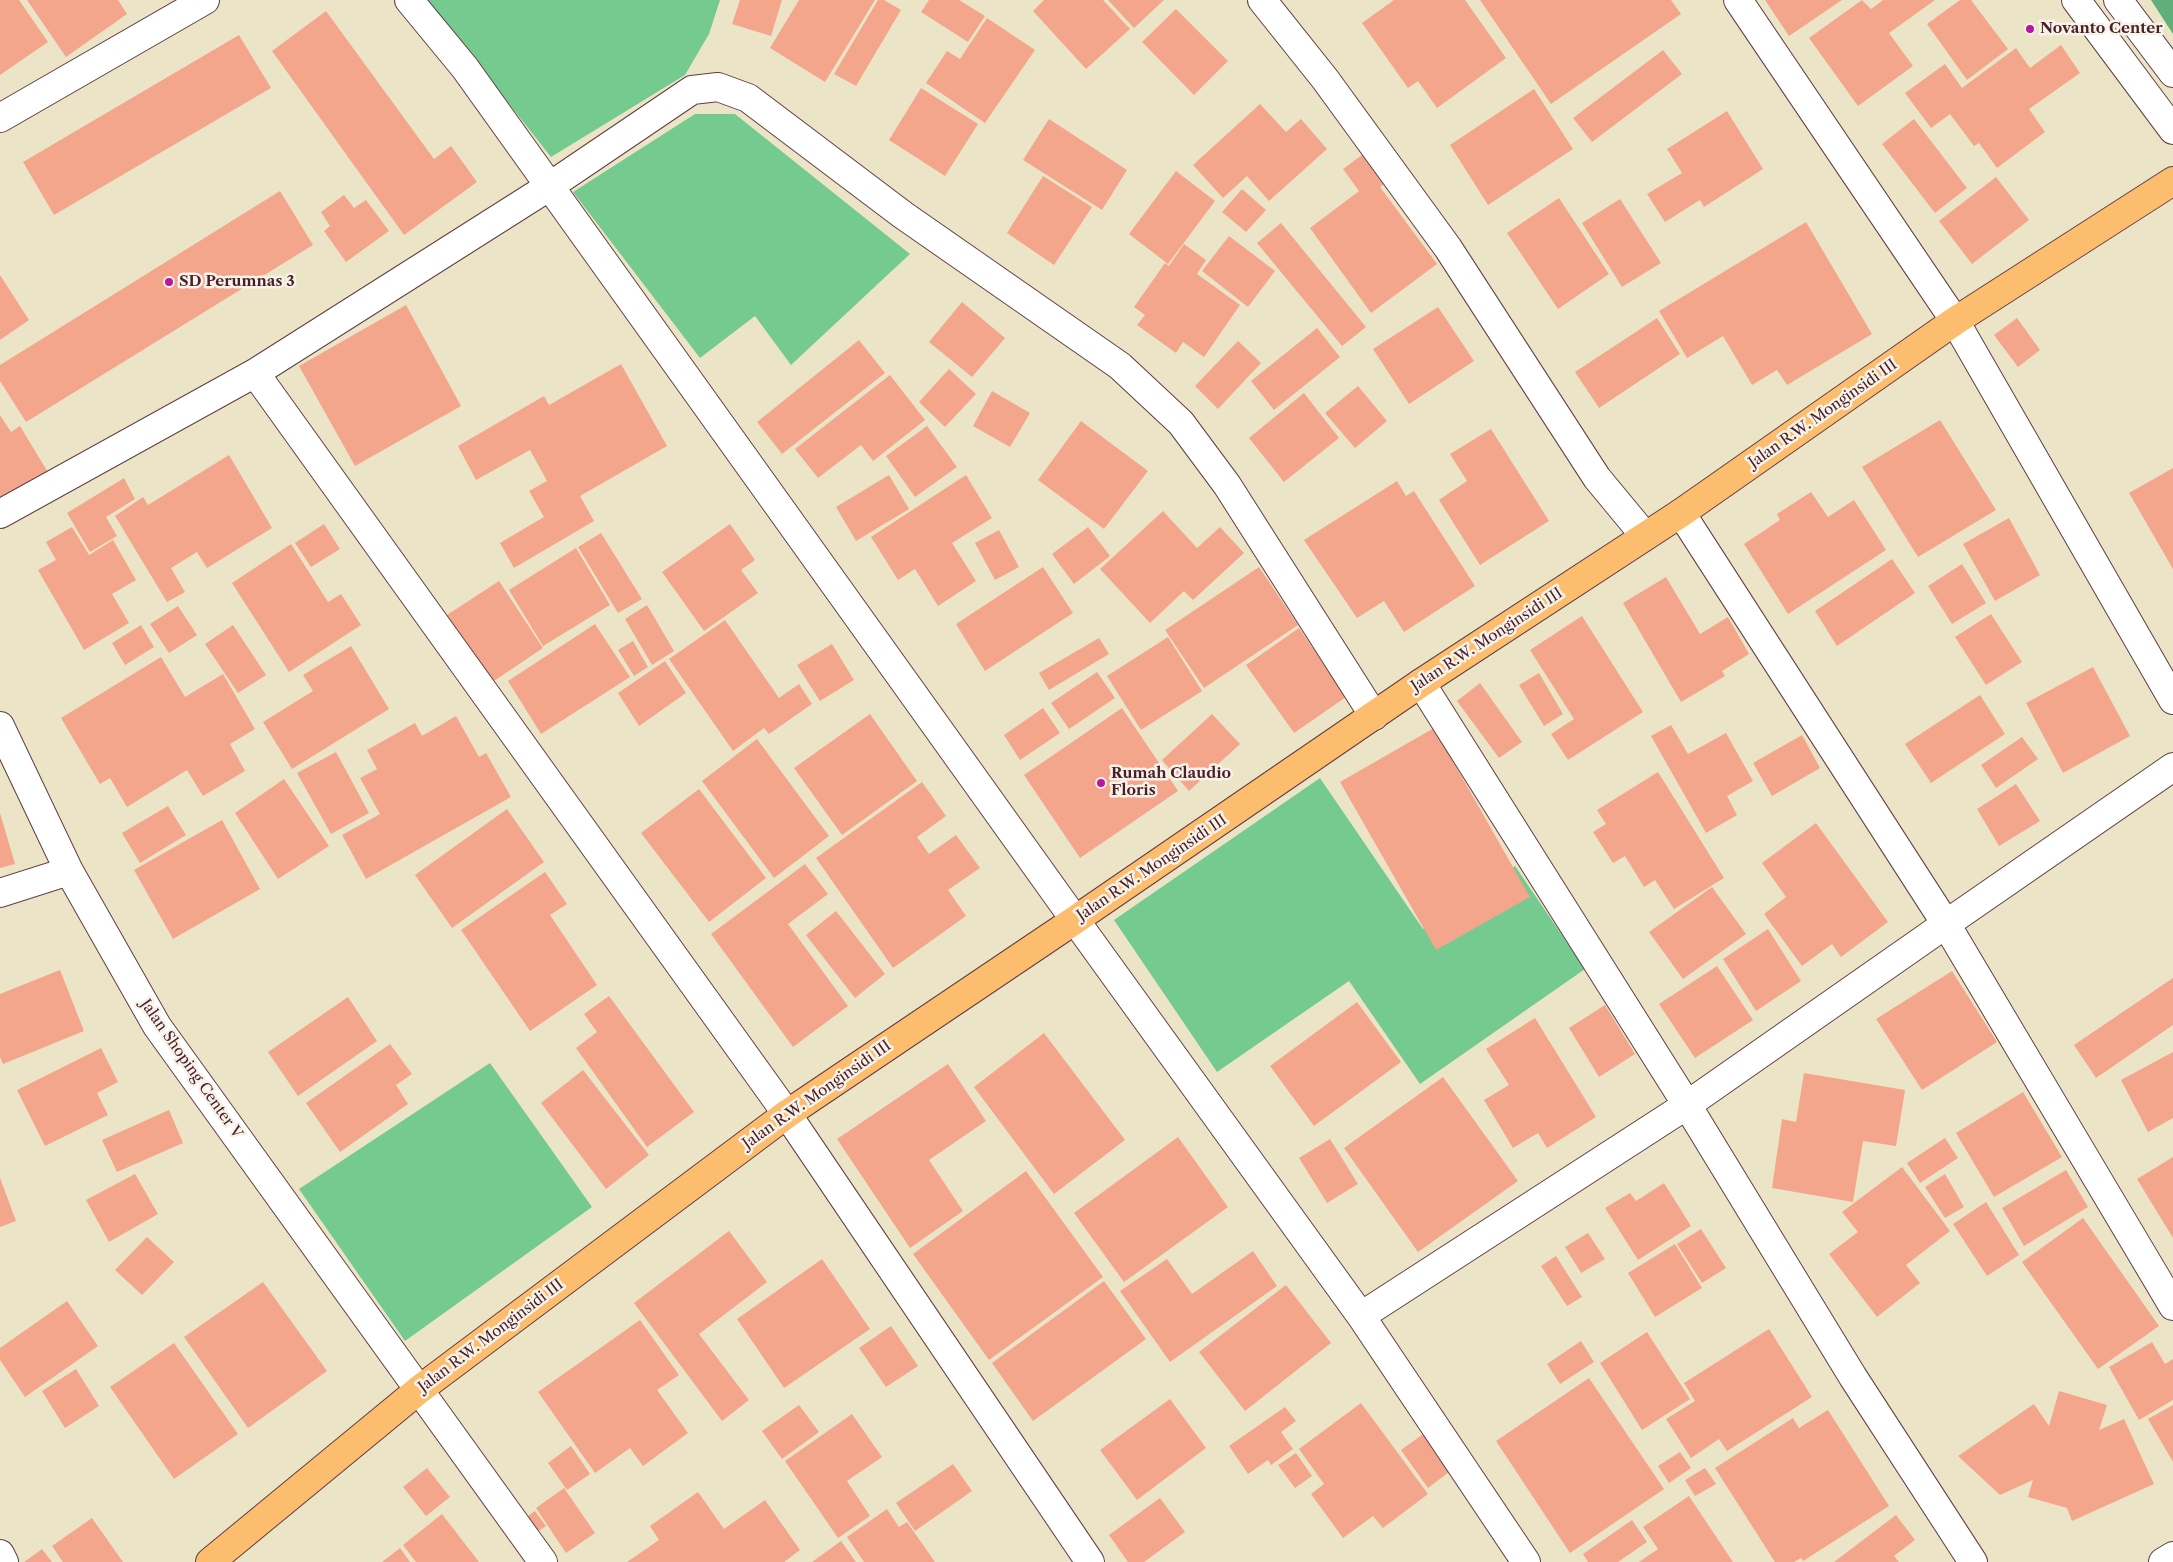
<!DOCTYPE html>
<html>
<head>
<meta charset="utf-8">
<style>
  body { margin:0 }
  canvas { display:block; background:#ece4c7 }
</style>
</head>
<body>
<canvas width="2173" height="1562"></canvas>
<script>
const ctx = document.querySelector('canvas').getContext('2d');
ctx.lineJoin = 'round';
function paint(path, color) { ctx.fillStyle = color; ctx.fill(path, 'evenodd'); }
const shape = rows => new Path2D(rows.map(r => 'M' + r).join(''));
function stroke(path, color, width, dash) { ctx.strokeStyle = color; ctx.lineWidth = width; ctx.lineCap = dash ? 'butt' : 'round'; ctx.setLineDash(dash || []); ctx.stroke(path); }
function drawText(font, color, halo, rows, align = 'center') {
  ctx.font = font + ' "Libre Caslon Text",serif'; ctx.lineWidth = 5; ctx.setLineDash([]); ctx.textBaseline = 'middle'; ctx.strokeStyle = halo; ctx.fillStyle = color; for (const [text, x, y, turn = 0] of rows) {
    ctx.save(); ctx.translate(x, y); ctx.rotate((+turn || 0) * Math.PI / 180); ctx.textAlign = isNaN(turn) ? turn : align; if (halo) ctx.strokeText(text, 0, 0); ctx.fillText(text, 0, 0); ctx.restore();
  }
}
paint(shape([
  [427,0,720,0,709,34,685,75,551,157],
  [695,114,735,114,910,254,791,365,755,316,700,358,573,192],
  [1320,778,1423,929,1515,866,1585,969,1420,1084,1349,981,1217,1072,1114,920],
  [490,1063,592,1207,405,1341,299,1189]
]), '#75cb8f');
paint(shape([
  [2151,0,2173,0,2173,34]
]), '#60af7a');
paint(shape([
  [0,0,19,0,48,42,0,75],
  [27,0,118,0,127,14,66,57],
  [740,0,782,0,771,36,732,24],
  [799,0,875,0,825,82,770,48],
  [878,0,884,0,901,10,856,86,834,74],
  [929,0,959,0,985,16,968,42,921,12],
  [1044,0,1103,0,1130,29,1086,69,1033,11],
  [1108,0,1164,0,1134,28],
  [1394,0,1465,0,1506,58,1437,108,1418,81,1408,88,1362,23],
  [1480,0,1671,0,1681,14,1551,104],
  [1765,0,1842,0,1789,36],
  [1862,0,1871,9,1883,0,1935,0,1889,33,1913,66,1858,106,1809,38],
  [1960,0,1971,0,2008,49,1967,80,1927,24],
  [1176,9,1228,61,1194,95,1142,42],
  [326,11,434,159,451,146,477,182,404,235,272,51],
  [987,18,1035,50,985,123,926,83,947,51,960,59],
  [239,35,271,88,54,215,23,162],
  [2061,45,2080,73,2029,109,2045,132,1997,168,1979,143,1974,146,1950,114,1931,128,1905,93,1945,64,1962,88,2016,48,2030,68],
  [1663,50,1682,74,1592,142,1573,118],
  [921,88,978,124,945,176,889,140],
  [1534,89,1573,149,1488,205,1450,145],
  [1260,104,1286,132,1301,119,1327,149,1269,201,1247,176,1223,198,1193,165],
  [1727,111,1763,169,1704,207,1700,200,1665,222,1647,194,1682,173,1667,149],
  [1049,119,1127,170,1102,210,1023,160],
  [1914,119,1967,188,1935,213,1882,144],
  [1366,152,1388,181,1380,187,1437,264,1371,313,1310,228,1359,191,1343,169],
  [1176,171,1215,201,1168,264,1129,234],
  [1043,176,1092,207,1054,265,1007,233],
  [1996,177,2029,220,1972,264,1939,221],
  [1242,189,1266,210,1246,232,1222,212],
  [280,191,313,245,26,422,0,381,0,365],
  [344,195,354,208,366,200,389,231,346,262,324,231,330,226,321,212],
  [1559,198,1609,274,1558,309,1507,233],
  [1620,199,1661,263,1622,287,1582,223],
  [1806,222,1872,334,1787,385,1777,370,1752,385,1723,336,1687,358,1659,311],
  [1281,223,1366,327,1342,346,1257,243],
  [1229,236,1275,271,1248,307,1202,271],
  [1184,244,1206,260,1197,274,1240,305,1204,357,1183,342,1176,353,1137,325,1145,315,1134,307,1165,263,1169,266],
  [0,275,29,320,0,340],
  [962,302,1005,338,972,377,929,342],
  [406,305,461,406,355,466,299,366],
  [1438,307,1474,361,1409,404,1373,349],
  [1657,318,1680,354,1599,408,1575,372],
  [2017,318,2040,350,2018,367,1994,335],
  [1317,328,1340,357,1274,410,1251,381],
  [859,340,885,373,782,454,757,422],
  [1238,341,1261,363,1218,409,1195,386],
  [621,364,667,446,580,496,594,521,514,568,500,543,544,517,529,491,547,481,530,450,476,480,458,446,544,396,549,405],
  [949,369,976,394,945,427,919,402],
  [890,375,925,420,873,461,861,445,818,478,795,449],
  [1358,386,1387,421,1355,448,1325,413],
  [992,391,1030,413,1010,447,973,426],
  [1304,393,1339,438,1284,482,1249,438],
  [0,415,11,432,20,426,49,474,0,505],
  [1940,420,1996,510,1918,557,1862,467],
  [1081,421,1148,471,1104,529,1038,480],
  [927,426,957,467,915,497,886,456],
  [1491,429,1549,521,1480,565,1439,500,1467,481,1450,454],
  [229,455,272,528,207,568,197,552,171,568,185,592,167,602,115,516,143,497,148,505],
  [2173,468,2173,569,2129,493],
  [889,475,909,509,856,541,836,507],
  [966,475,992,518,952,543,976,581,938,606,915,569,898,580,871,537],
  [124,478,135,499,106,517,117,536,90,552,67,513],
  [1397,481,1406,496,1414,491,1475,586,1404,632,1384,601,1357,618,1304,540],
  [1811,492,1828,517,1854,500,1886,550,1788,614,1744,544,1780,520,1777,514],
  [1163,511,1197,548,1220,527,1244,553,1193,600,1184,591,1150,623,1100,569],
  [2009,518,2040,575,1995,601,1963,544],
  [324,524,340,549,311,567,295,543],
  [730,524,755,560,741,570,758,593,704,631,662,572],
  [72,527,89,555,113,540,136,580,112,594,129,623,84,650,38,570,56,560,46,542],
  [1088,527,1110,556,1074,584,1052,554],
  [999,530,1019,567,995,580,975,543],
  [601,533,642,599,618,613,578,547],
  [291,544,328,602,341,594,361,625,289,672,232,583],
  [576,548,610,605,543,646,509,590],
  [1892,559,1915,593,1837,646,1815,611],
  [1962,564,1986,603,1952,624,1928,586],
  [1043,567,1073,613,985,671,956,624],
  [1259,567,1298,625,1204,688,1165,630],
  [1666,577,1700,634,1728,617,1749,654,1722,671,1725,676,1681,702,1623,603],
  [499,581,543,648,491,683,447,615],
  [647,605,674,651,652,665,625,619],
  [178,606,197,635,169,653,150,624],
  [1991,614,2022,662,1986,685,1955,637],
  [1582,616,1643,712,1568,760,1551,734,1574,719,1530,650],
  [725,620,779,698,799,684,812,704,769,734,764,728,733,751,669,659],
  [595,624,630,677,541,734,508,681],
  [141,625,154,647,125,665,112,643],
  [233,625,266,675,238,693,205,644],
  [1299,628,1346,697,1294,733,1246,665],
  [1168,637,1202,691,1141,730,1107,676],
  [1099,638,1109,654,1049,690,1039,673],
  [633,641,648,667,634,676,618,650],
  [832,644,854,680,820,701,797,665],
  [351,646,389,709,292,769,263,722,313,691,303,675],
  [161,657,185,697,223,674,255,729,230,744,245,771,203,796,187,770,127,807,110,778,100,784,61,718],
  [665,661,686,693,639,726,618,693],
  [2093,667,2130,736,2063,773,2026,703],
  [1097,672,1115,698,1069,729,1051,703],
  [1539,673,1563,714,1544,726,1519,685],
  [1480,683,1522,742,1499,758,1457,701],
  [1980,695,2005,734,1931,783,1905,744],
  [1043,708,1060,733,1020,760,1004,735],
  [1122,708,1178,791,1080,858,1024,775],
  [870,714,917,781,842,835,794,768],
  [1212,714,1240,744,1189,791,1162,760],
  [456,716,479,757,486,753,511,797,366,879,342,835,380,814,360,778,377,769,367,750,415,723,422,736],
  [1671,725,1688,754,1726,733,1753,781,1727,796,1737,815,1706,833,1651,736],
  [1434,728,1530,897,1436,950,1340,782],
  [1802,735,1820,768,1772,796,1753,763],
  [2022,737,2038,759,1996,788,1981,765],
  [757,739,829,836,774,878,702,781],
  [336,752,369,813,331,834,297,773],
  [1658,772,1724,878,1674,909,1655,880,1644,887,1625,856,1613,863,1593,832,1606,824,1597,810],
  [284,779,329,846,278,879,235,813],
  [922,782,946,816,917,837,929,854,956,835,980,868,948,890,966,916,893,968,816,858],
  [2016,784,2040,821,1999,846,1977,809],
  [699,789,766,878,709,922,641,833],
  [168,806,186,835,140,863,122,833],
  [507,809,544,862,452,928,415,875],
  [0,813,15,864,0,868],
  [222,820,260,889,173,939,134,870],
  [1816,823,1888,922,1841,957,1832,944,1802,966,1764,914,1786,897,1762,863],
  [805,864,828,894,788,924,848,1006,793,1047,711,934],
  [545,872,567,904,550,915,597,985,530,1031,461,930],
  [1712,887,1746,934,1683,979,1649,932],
  [836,911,885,974,855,998,806,935],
  [1768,929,1801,981,1756,1011,1723,959],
  [1717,966,1753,1020,1695,1058,1659,1004],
  [60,970,84,1031,3,1064,0,1057,0,994],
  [1952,971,1997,1042,1922,1090,1876,1019],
  [2173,978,2173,1025,2096,1078,2074,1045],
  [609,996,694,1112,647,1147,576,1048,597,1032,584,1014],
  [348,997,377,1041,298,1096,268,1052],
  [1357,1002,1401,1062,1314,1126,1270,1066],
  [1605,1005,1635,1054,1599,1077,1569,1028],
  [1535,1018,1596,1117,1547,1148,1538,1133,1513,1148,1484,1100,1509,1085,1486,1049],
  [1044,1033,1125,1140,1054,1194,974,1087],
  [390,1044,412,1074,396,1085,408,1104,340,1152,306,1103],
  [101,1048,118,1082,97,1093,108,1115,45,1146,17,1090],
  [2173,1052,2173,1118,2148,1132,2121,1080],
  [948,1064,986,1121,929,1160,963,1211,910,1248,837,1139],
  [583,1070,649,1155,606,1189,541,1103],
  [1804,1073,1905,1090,1896,1146,1863,1141,1853,1202,1772,1188,1782,1119,1796,1122],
  [1443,1077,1518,1181,1418,1252,1344,1148],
  [2023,1092,2062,1157,1994,1197,1956,1133],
  [169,1110,183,1143,117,1172,102,1140],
  [1178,1137,1228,1207,1124,1282,1074,1213],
  [1945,1138,1958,1158,1920,1183,1907,1163],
  [1330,1139,1358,1184,1327,1203,1299,1158],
  [2173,1157,2173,1238,2137,1179],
  [1902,1167,1950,1231,1906,1265,1920,1283,1877,1317,1829,1254,1858,1232,1842,1212],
  [2066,1170,2088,1207,2024,1246,2002,1208],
  [1026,1171,1103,1277,989,1360,913,1254],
  [135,1174,158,1214,109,1242,86,1200],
  [1945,1174,1964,1207,1945,1218,1925,1187],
  [0,1178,16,1221,0,1227],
  [1664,1183,1691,1226,1638,1260,1605,1208,1630,1193,1636,1201],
  [1986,1202,2019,1255,1987,1276,1953,1224],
  [2083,1218,2159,1326,2098,1369,2022,1262],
  [1701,1229,1726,1268,1702,1283,1677,1244],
  [729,1231,767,1282,699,1334,749,1400,722,1421,634,1303],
  [1588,1233,1605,1259,1581,1273,1565,1247],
  [147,1237,174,1262,142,1295,115,1270],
  [1675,1244,1702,1288,1655,1317,1628,1273],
  [1253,1251,1277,1286,1170,1362,1120,1291,1167,1259,1192,1294],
  [1556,1256,1582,1297,1567,1306,1541,1266],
  [822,1259,870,1329,784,1388,737,1319],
  [1104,1281,1146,1339,1033,1421,992,1363],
  [263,1282,327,1371,248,1428,184,1337],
  [1286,1285,1331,1343,1245,1411,1199,1352],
  [67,1301,98,1346,25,1397,0,1360,0,1348],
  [640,1320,679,1375,657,1390,688,1433,643,1466,630,1448,595,1473,538,1392],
  [891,1326,918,1366,886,1387,859,1348],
  [1769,1329,1812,1397,1727,1451,1719,1439,1691,1458,1666,1419,1695,1401,1684,1383],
  [1647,1332,1690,1399,1642,1430,1600,1363],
  [1581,1341,1594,1362,1560,1384,1547,1364],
  [2152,1342,2165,1364,2173,1359,2173,1400,2139,1420,2109,1367],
  [174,1343,238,1434,174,1479,110,1387],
  [76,1369,99,1406,65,1428,42,1391],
  [1589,1378,1664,1489,1570,1553,1496,1441],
  [2059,1391,2107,1405,2099,1430,2124,1419,2154,1484,2072,1521,2067,1508,2028,1497,2033,1480,2000,1495,1958,1456,2034,1404,2049,1426],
  [1170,1399,1206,1448,1137,1500,1100,1450],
  [1361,1403,1428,1494,1383,1528,1373,1516,1343,1538,1311,1494,1324,1484,1299,1449],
  [799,1405,819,1432,782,1459,762,1431],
  [2173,1405,2173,1462,2148,1419],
  [1285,1407,1296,1421,1281,1432,1293,1449,1271,1465,1268,1460,1248,1474,1229,1446],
  [1828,1410,1889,1506,1803,1561,1801,1558,1794,1562,1775,1562,1715,1468,1793,1418,1799,1428],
  [852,1414,882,1457,847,1481,870,1516,838,1538,785,1461],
  [1430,1429,1457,1466,1428,1488,1401,1450],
  [571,1446,590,1474,567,1490,548,1463],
  [1680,1452,1691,1468,1669,1483,1658,1466],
  [1296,1453,1312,1476,1295,1488,1278,1465],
  [953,1464,972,1491,915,1531,896,1503],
  [427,1468,450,1497,426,1516,403,1487],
  [1705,1468,1716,1484,1695,1496,1685,1480],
  [564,1488,595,1533,566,1553,536,1508],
  [698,1492,724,1529,765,1500,800,1550,784,1562,627,1562,659,1540,650,1526],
  [1689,1496,1733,1562,1639,1562,1658,1549,1643,1527],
  [1160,1498,1185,1532,1144,1562,1128,1562,1109,1535],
  [887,1509,899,1527,907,1522,935,1562,864,1562,847,1537],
  [535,1511,546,1526,534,1534,524,1519],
  [442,1514,479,1562,416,1562,403,1545],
  [1896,1515,1915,1540,1894,1556,1899,1562,1834,1562],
  [92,1518,123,1562,63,1562,52,1546],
  [1632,1520,1647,1542,1618,1562,1588,1562,1583,1554],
  [841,1541,856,1562,812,1562],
  [400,1548,410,1562,382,1562],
  [42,1549,52,1562,24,1562]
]), '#f3a68c');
const minor = shape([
  [409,0,465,68,1075,920,1361,1316,1687,1105,1946,924,2173,1306],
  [1262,0,1325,79,1448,248,1597,478,1645,536],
  [1738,0,1955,321,2173,700],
  [2076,0,2173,130],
  [2118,0,2173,73],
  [0,118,205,0],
  [255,373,787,1114,1090,1562],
  [1681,513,1946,924,2173,767],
  [0,514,255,373,550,186,692,90,718,87,748,98,903,215,1120,366,1181,423,1227,485,1374,716],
  [1421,683,1687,1105,1853,1377,1973,1562],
  [0,726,69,871,157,1026,543,1562],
  [0,893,69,871],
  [1361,1316,1526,1562],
  [0,1554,4,1562],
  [2163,1562,2173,1556]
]);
const major = shape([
  [210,1562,420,1389,787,1114,1075,920,1421,683,1681,513,1955,321,2173,181]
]);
stroke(minor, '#623d42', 30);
stroke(major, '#623d42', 30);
stroke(minor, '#fff', 28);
stroke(major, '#fcbd6f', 28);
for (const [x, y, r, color] of [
  [2030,29,5,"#b5179e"],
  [169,282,5,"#b5179e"],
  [1101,783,5,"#b5179e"]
]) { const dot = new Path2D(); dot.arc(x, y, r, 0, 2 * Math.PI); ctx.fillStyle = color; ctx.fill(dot); stroke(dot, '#f7f3e8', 2); }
drawText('bold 15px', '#4a1f2b', '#f7f3e8', [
  ["Novanto Center",2040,29],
  ["SD Perumnas 3",179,282],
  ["Rumah Claudio",1111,774],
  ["Floris",1111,791]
], 'left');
drawText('15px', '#4a1f2b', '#f7f3e8', [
  ["Jalan R.W. Monginsidi III",1823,414,-35],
  ["Jalan R.W. Monginsidi III",1487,640,-33],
  ["Jalan R.W. Monginsidi III",1152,868,-34],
  ["Jalan Shoping Center V",191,1069,55],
  ["Jalan R.W. Monginsidi III",817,1095,-35],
  ["Jalan R.W. Monginsidi III",491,1336,-37]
]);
</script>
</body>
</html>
